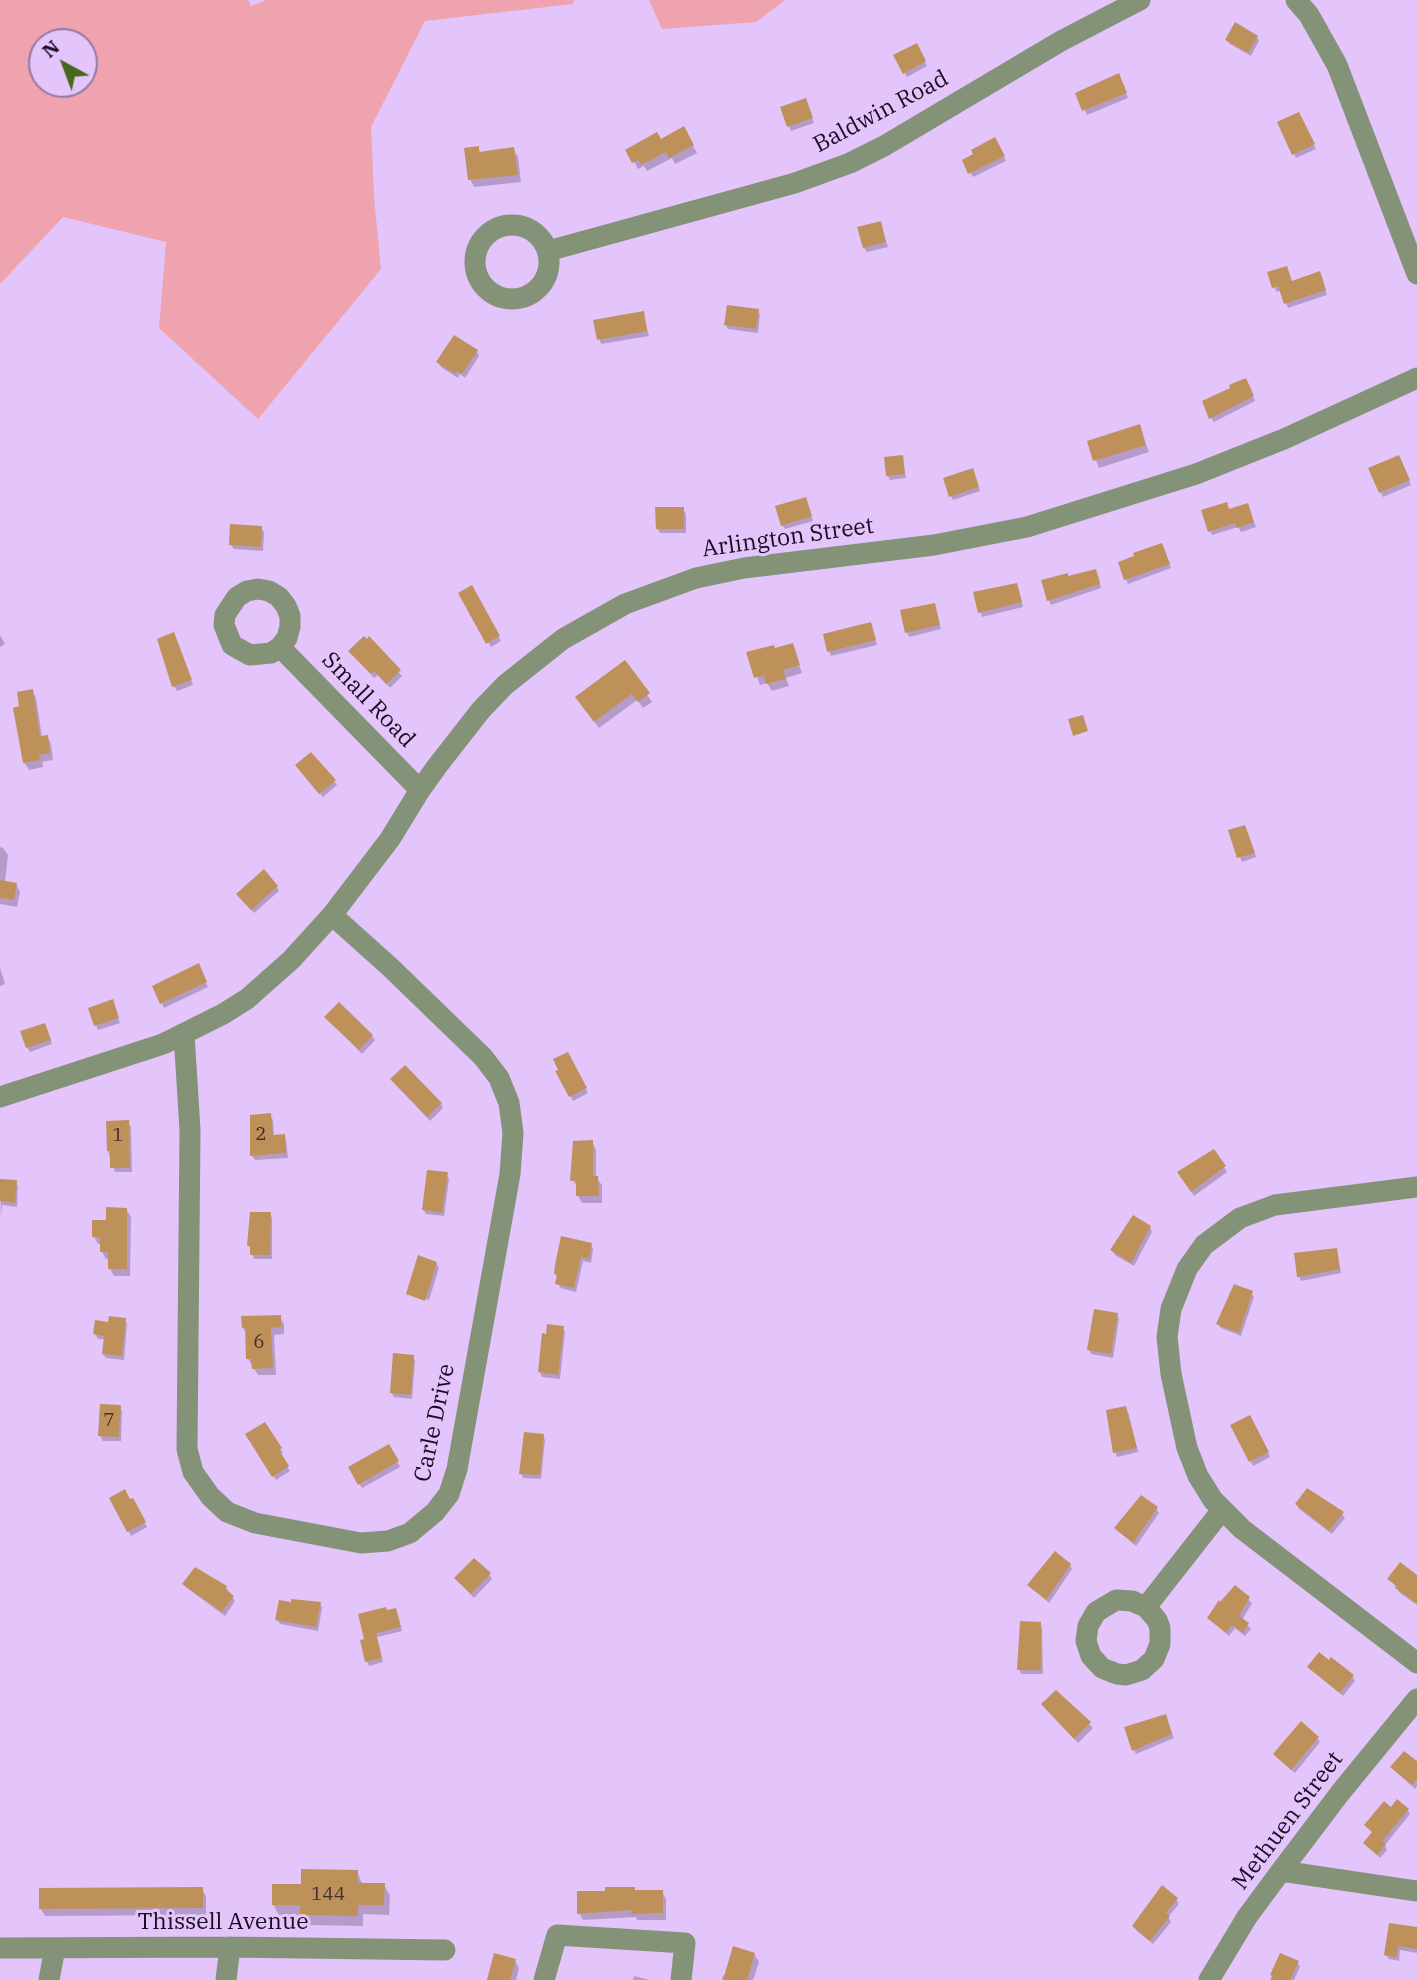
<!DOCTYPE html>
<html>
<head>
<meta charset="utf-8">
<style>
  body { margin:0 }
  #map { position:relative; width:1417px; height:1980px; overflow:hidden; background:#e3c4fb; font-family:"IBM Plex Serif",serif }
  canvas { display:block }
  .north { position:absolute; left:28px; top:28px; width:70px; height:70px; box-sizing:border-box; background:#e3c4fb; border:2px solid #927ba3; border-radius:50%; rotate:319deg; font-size:19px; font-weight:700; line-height:28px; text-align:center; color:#180d20 }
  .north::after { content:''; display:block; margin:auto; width:24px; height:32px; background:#46671d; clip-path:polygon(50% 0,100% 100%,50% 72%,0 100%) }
</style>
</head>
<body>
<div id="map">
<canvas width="1417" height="1980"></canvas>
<div class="north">N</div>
</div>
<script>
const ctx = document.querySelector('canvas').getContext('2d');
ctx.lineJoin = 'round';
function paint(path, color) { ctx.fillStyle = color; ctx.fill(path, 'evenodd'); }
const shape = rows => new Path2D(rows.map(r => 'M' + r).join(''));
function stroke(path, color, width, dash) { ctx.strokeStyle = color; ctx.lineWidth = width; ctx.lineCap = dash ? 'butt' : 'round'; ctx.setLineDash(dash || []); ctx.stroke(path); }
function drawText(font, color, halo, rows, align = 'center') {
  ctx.font = font + ' "IBM Plex Serif",serif'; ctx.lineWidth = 6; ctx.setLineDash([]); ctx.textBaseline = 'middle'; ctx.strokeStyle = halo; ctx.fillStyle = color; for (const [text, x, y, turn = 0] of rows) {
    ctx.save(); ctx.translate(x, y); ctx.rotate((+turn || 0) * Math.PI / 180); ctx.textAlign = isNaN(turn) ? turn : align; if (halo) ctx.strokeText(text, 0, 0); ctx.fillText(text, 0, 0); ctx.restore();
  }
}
paint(shape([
  [0,0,248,0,251,6,266,0,574,0,573,4,425,21,371,127,374,197,381,269,258,419,159,328,166,242,63,217,0,284],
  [84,42,84,84,42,84,42,42],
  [649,0,785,0,756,22,662,29]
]), '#efa3ae');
paint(shape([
  [1257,37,1259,41,1251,56,1230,44,1227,40],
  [916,45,927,66,907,77,896,56],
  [1121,79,1128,98,1087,115,1078,94],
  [807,104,814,123,791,131,789,126],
  [1301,118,1316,149,1296,158,1294,154],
  [684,129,697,153,675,164,672,158,647,171,644,166,638,169,628,150,660,141],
  [995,140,1006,161,973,177,964,161],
  [478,148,481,153,513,149,518,157,521,182,474,187,470,179],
  [880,223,888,247,867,252,864,248],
  [1270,273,1292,282,1322,278,1327,295,1288,308,1282,290,1277,292,1274,287],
  [758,310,760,315,758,333,728,329,726,325],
  [643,313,649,336,601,344,595,321],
  [477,351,479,356,465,378,460,374,458,378,441,367,438,362],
  [1248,384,1255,401,1214,422,1211,418],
  [1139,426,1149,452,1099,468,1089,442],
  [902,457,906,478,890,480,888,476],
  [1401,461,1411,485,1383,497,1370,469],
  [974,474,980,491,953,500,951,496],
  [807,503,813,521,785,529,782,525],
  [1247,505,1256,527,1241,532,1238,527,1212,535,1210,531,1229,510],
  [683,509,686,514,686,533,660,533,657,528],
  [261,528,264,532,263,551,234,549,231,545],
  [1164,549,1171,568,1128,584,1120,563],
  [1098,575,1101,588,1051,605,1049,600,1069,578],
  [471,588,501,641,491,647,460,593],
  [1018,589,1023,607,982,617,975,593],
  [934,605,941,629,909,637,907,632],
  [871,624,877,645,831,656,829,651],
  [0,635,5,644,0,647],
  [176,639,193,685,177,691,174,686],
  [369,639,402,676,390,688,378,675,374,678,353,655],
  [792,645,802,673,786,678,789,686,772,691,767,683,760,685,749,654],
  [625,662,652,702,643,708,637,700,599,728,582,704],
  [32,691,36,698,42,737,47,736,51,744,53,760,42,762,43,767,29,770,24,762,21,708],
  [300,770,334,781,337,785,323,797],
  [1247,831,1256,857,1242,862,1230,832],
  [0,847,3,848,8,855,5,882,16,884,20,892,17,907,0,904],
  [277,887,279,891,254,913,241,899],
  [198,966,208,987,164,1008,154,987],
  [0,968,5,984,0,986],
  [114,1006,120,1023,98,1030,90,1009],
  [326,1017,372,1036,375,1040,362,1054],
  [47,1029,52,1044,30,1052,27,1047],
  [568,1054,588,1093,573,1101,558,1072],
  [392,1080,441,1104,443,1108,430,1121],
  [270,1115,273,1120,274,1137,284,1136,286,1140,288,1158,255,1160,252,1156],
  [128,1122,131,1127,132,1172,115,1172,108,1151],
  [592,1142,596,1150,596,1178,602,1185,602,1203,582,1203,578,1196,578,1187,572,1180],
  [1214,1151,1227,1172,1194,1196,1180,1173],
  [446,1174,449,1179,444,1216,426,1214,423,1209],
  [0,1181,16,1182,18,1187,17,1207,2,1205,1,1218],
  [126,1209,131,1217,130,1276,114,1276,110,1269,110,1259,106,1259,102,1252,102,1244,98,1244,94,1237,108,1222],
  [270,1214,272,1218,272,1259,254,1259,249,1245],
  [1150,1227,1152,1232,1134,1266,1115,1255,1112,1250],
  [591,1244,593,1249,591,1263,583,1261,576,1292,560,1288,556,1274],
  [1336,1250,1341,1273,1301,1281,1299,1276],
  [436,1263,439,1268,429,1300,408,1293,408,1296,407,1294],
  [1251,1293,1254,1297,1241,1336,1221,1328,1218,1324],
  [1117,1314,1119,1319,1113,1358,1091,1354,1089,1349],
  [280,1317,284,1324,284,1334,274,1335,276,1375,258,1375,248,1359,247,1334,243,1328],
  [125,1319,127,1324,124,1360,106,1358,103,1354,105,1339,98,1339,95,1334,110,1324],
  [563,1328,565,1332,560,1379,542,1377,540,1372],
  [413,1356,415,1361,412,1399,394,1397,392,1393],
  [120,1407,122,1412,121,1441,103,1441,100,1436],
  [1128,1412,1138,1452,1117,1457,1115,1452],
  [1250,1417,1270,1457,1253,1466,1233,1426],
  [264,1424,283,1453,280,1455,290,1471,276,1480,248,1435],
  [543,1436,545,1440,541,1479,523,1478,521,1473],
  [389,1446,400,1467,362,1488,350,1468],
  [112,1499,133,1500,147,1527,131,1536],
  [1297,1504,1342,1514,1345,1518,1332,1534,1299,1509],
  [1156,1508,1159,1513,1136,1546,1116,1529],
  [1070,1565,1072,1569,1049,1603,1029,1585],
  [489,1574,492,1579,474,1598,456,1579],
  [1417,1578,1417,1605,1400,1593,1390,1579],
  [184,1584,226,1587,235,1601,225,1616,187,1588],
  [1235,1588,1252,1603,1242,1620,1251,1629,1245,1636,1235,1628,1229,1636,1209,1618],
  [320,1603,322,1608,318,1631,280,1624,277,1619,292,1604],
  [396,1610,402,1631,377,1637,383,1662,369,1666,367,1661,366,1640,387,1612],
  [1040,1624,1042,1628,1043,1674,1021,1674,1019,1669],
  [1309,1668,1352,1676,1355,1681,1343,1696],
  [1056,1692,1093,1728,1078,1743,1046,1709],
  [1167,1721,1174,1738,1136,1754,1134,1750],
  [1317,1738,1320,1742,1295,1773,1275,1755],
  [1417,1764,1417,1786,1415,1789,1392,1768],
  [1391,1809,1407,1810,1410,1814,1385,1845,1387,1850,1380,1858,1365,1843,1373,1833,1366,1825],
  [357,1872,363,1885,384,1885,390,1895,389,1915,363,1914,363,1926,308,1925,302,1915,279,1915,273,1904,302,1886],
  [202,1889,206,1896,206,1915,45,1916,41,1909],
  [636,1892,662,1892,666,1899,666,1920,637,1920,636,1917,583,1920,579,1913],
  [1176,1899,1179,1904,1168,1917,1171,1922,1153,1944,1137,1931,1134,1926],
  [1417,1929,1417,1953,1400,1950,1399,1961,1389,1959,1386,1955],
  [754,1954,759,1962,753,1980,722,1980,723,1975,727,1976],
  [1281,1955,1297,1962,1300,1967,1294,1980,1270,1980],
  [515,1961,519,1968,516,1980,488,1980],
  [634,1976,650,1980,633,1980]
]), '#0003');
paint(shape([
  [1235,22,1258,36,1248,53,1225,40],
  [917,43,926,61,903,74,893,55],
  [1119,73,1127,93,1082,111,1075,93],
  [806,98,813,118,787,127,780,107],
  [1299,112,1315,144,1292,155,1277,122],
  [684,126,694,145,669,158,666,152,641,165,639,160,632,163,625,150,657,132,661,139],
  [995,137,1005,156,968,174,962,160,973,154,971,150],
  [479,146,479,152,514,147,518,175,468,180,464,148],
  [881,221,886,242,863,248,857,227],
  [1287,266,1292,281,1320,271,1326,290,1284,304,1278,286,1272,288,1267,272],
  [727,305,759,309,756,329,724,325],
  [644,311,647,331,597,340,593,320],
  [454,335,478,350,462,374,457,371,455,374,436,362],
  [1246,378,1254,396,1209,419,1202,401,1230,388,1229,385],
  [1140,424,1146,445,1093,461,1087,441],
  [903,455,905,474,886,476,884,457],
  [1399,455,1410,480,1379,493,1368,468],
  [973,468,979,487,949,497,943,478],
  [806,497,812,516,781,526,775,506],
  [1227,502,1229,509,1248,503,1254,522,1237,528,1235,523,1208,532,1201,510],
  [655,507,684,507,684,529,656,529],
  [230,524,262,526,261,547,229,545],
  [1162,543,1170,564,1124,580,1118,562,1134,556,1133,553],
  [1096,569,1100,584,1047,601,1041,580,1068,573,1068,576],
  [1017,583,1022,602,978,613,973,592],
  [472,585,500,636,486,644,458,593],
  [935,603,940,625,905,633,900,610],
  [871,622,876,640,827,652,823,634],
  [174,632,192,680,172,687,157,639],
  [364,636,367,639,369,636,401,670,386,684,374,671,371,674,348,651],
  [793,643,800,665,783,670,786,679,766,684,764,675,754,678,746,652,774,645,775,648],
  [625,660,650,693,638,702,632,694,594,722,575,697],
  [33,689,40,736,48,735,50,753,39,755,40,760,23,763,13,708,19,706,17,692],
  [1083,715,1088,731,1073,736,1068,719],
  [311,752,336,780,319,794,295,765],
  [1245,825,1255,853,1237,858,1228,830],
  [264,869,278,886,251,910,236,894],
  [0,880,17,883,14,900,0,898],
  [199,963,207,982,160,1004,152,986],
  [113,999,119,1018,94,1026,88,1008],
  [339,1002,373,1035,359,1050,324,1017],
  [45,1023,51,1040,26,1048,20,1031],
  [568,1052,587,1088,569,1097,555,1071,558,1070,553,1059],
  [405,1065,442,1103,427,1117,390,1079],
  [271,1113,273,1135,285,1134,286,1153,250,1156,250,1115],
  [129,1120,130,1168,110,1168,110,1151,107,1151,106,1121],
  [593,1140,593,1176,598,1176,599,1196,576,1196,576,1180,570,1181,573,1141],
  [1214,1149,1226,1166,1191,1192,1177,1172],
  [427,1170,448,1172,442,1213,422,1210],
  [0,1179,17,1180,15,1203,0,1201],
  [106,1207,127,1208,127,1269,108,1269,108,1252,100,1252,100,1237,92,1237,92,1220,106,1220],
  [250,1212,271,1212,270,1255,250,1255,250,1246,247,1246],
  [1133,1215,1151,1226,1131,1263,1110,1250],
  [561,1236,592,1243,589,1259,581,1257,574,1288,555,1284,557,1275,554,1274,555,1265],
  [1337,1248,1340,1269,1297,1277,1294,1253],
  [418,1255,437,1262,425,1301,406,1294],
  [1234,1284,1253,1291,1239,1333,1216,1324],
  [1094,1309,1118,1313,1111,1354,1087,1350],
  [281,1315,281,1327,271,1328,273,1368,252,1369,251,1359,246,1359,245,1328,242,1328,241,1316],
  [109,1316,126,1318,122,1356,102,1354,104,1336,93,1334,95,1320,108,1322],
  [547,1324,564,1326,558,1375,538,1372,542,1333,546,1334],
  [393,1353,414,1355,411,1395,390,1393],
  [100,1404,121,1405,119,1437,98,1436],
  [1126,1406,1137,1448,1113,1453,1106,1410],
  [1250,1415,1269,1452,1249,1462,1230,1425],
  [265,1422,282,1448,279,1450,289,1466,272,1477,245,1434],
  [524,1432,544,1434,540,1475,519,1474],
  [389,1444,399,1461,358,1485,348,1467],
  [1307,1488,1344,1512,1329,1531,1295,1504],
  [125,1489,130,1499,133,1498,146,1522,127,1532,109,1498],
  [1141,1495,1158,1507,1133,1543,1114,1528],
  [1055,1551,1071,1564,1046,1600,1027,1585],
  [474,1558,491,1573,471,1594,454,1578],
  [1400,1562,1417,1575,1417,1604,1395,1588,1397,1586,1387,1579],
  [195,1567,227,1586,225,1589,234,1596,222,1612,182,1584],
  [1235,1585,1250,1597,1239,1616,1249,1623,1243,1633,1232,1625,1226,1633,1207,1618,1219,1600,1220,1602],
  [291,1599,321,1602,316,1627,275,1620,279,1600,291,1602],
  [386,1607,387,1610,396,1608,401,1627,376,1633,382,1658,365,1662,360,1640,364,1639,358,1614],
  [1020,1621,1041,1622,1041,1670,1017,1670],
  [1319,1652,1329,1660,1331,1657,1354,1675,1340,1693,1307,1667],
  [1056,1690,1091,1722,1074,1739,1041,1704],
  [1166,1714,1172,1734,1132,1751,1124,1727],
  [1301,1721,1319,1737,1291,1770,1273,1754],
  [1404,1751,1417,1761,1417,1779,1412,1785,1390,1767],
  [1397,1799,1409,1809,1382,1841,1386,1844,1377,1855,1363,1843,1372,1832,1364,1825,1384,1801,1391,1807],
  [301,1869,358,1870,358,1883,385,1883,384,1905,358,1905,358,1916,300,1915,300,1905,272,1905,272,1884,301,1884],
  [1162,1885,1178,1898,1166,1913,1170,1916,1150,1941,1132,1926],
  [203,1887,203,1908,39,1909,39,1888],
  [605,1887,635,1887,635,1890,663,1890,663,1913,631,1914,632,1910,577,1914,577,1891,605,1891],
  [1389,1923,1417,1927,1417,1949,1398,1946,1397,1957,1384,1955],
  [733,1946,755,1953,747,1980,723,1980],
  [494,1953,516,1959,510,1980,487,1980],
  [1280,1953,1299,1961,1290,1980,1271,1980,1273,1976,1270,1975]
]), '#bf915a');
stroke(shape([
  [1296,0,1309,15,1337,65,1417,274],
  '475 262a37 37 0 1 1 74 0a37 37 0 1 1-74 0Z',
  [548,251,795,183,850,163,884,146,1061,41,1140,0],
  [280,647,271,653,250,655,232,645,224,625,225,615,237,597,247,591,258,589,269,591,279,597,286,606,290,616,290,627,287,638,280,647,420,790],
  [184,1034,190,1130,187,1449,193,1472,210,1496,227,1512,255,1523,361,1543,388,1541,410,1533,435,1512,449,1494,457,1469,510,1174,513,1133,509,1103,499,1078,483,1057,390,967,332,915],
  [0,1097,163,1044,223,1014,247,999,291,960,332,915,390,839,420,790,438,765,481,710,505,685,563,639,625,604,696,578,744,568,934,545,1027,527,1196,474,1284,439,1417,378],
  [1417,1187,1275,1205,1240,1218,1204,1245,1187,1269,1171,1309,1167,1337,1171,1374,1187,1448,1198,1476,1213,1500,1242,1529,1417,1663],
  [1146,1607,1157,1620,1160,1628,1160,1644,1154,1659,1142,1670,1126,1675,1117,1674,1102,1668,1091,1656,1086,1641,1088,1626,1096,1612,1116,1600,1132,1601,1146,1607,1222,1510],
  [1281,1871,1417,1891],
  [0,1948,230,1947,445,1950],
  [49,1980,55,1948],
  [226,1980,230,1947],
  [544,1980,557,1935,685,1943,681,1980],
  [1209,1980,1247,1917,1281,1871,1340,1793,1417,1699]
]), '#849278', 21);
drawText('19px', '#422e2e', null, [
  ["2",261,1135],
  ["1",118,1136],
  ["6",259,1343],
  ["7",109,1421],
  ["144",328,1895]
]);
drawText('23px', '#180d20', '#e3c4fb', [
  ["Baldwin Road",881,112,-28],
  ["Arlington Street",788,538,-8],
  ["Small Road",368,700,46],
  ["Carle Drive",435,1423,-78],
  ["Methuen Street",1288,1821,-53],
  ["Thissell Avenue",223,1922]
]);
</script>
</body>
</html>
